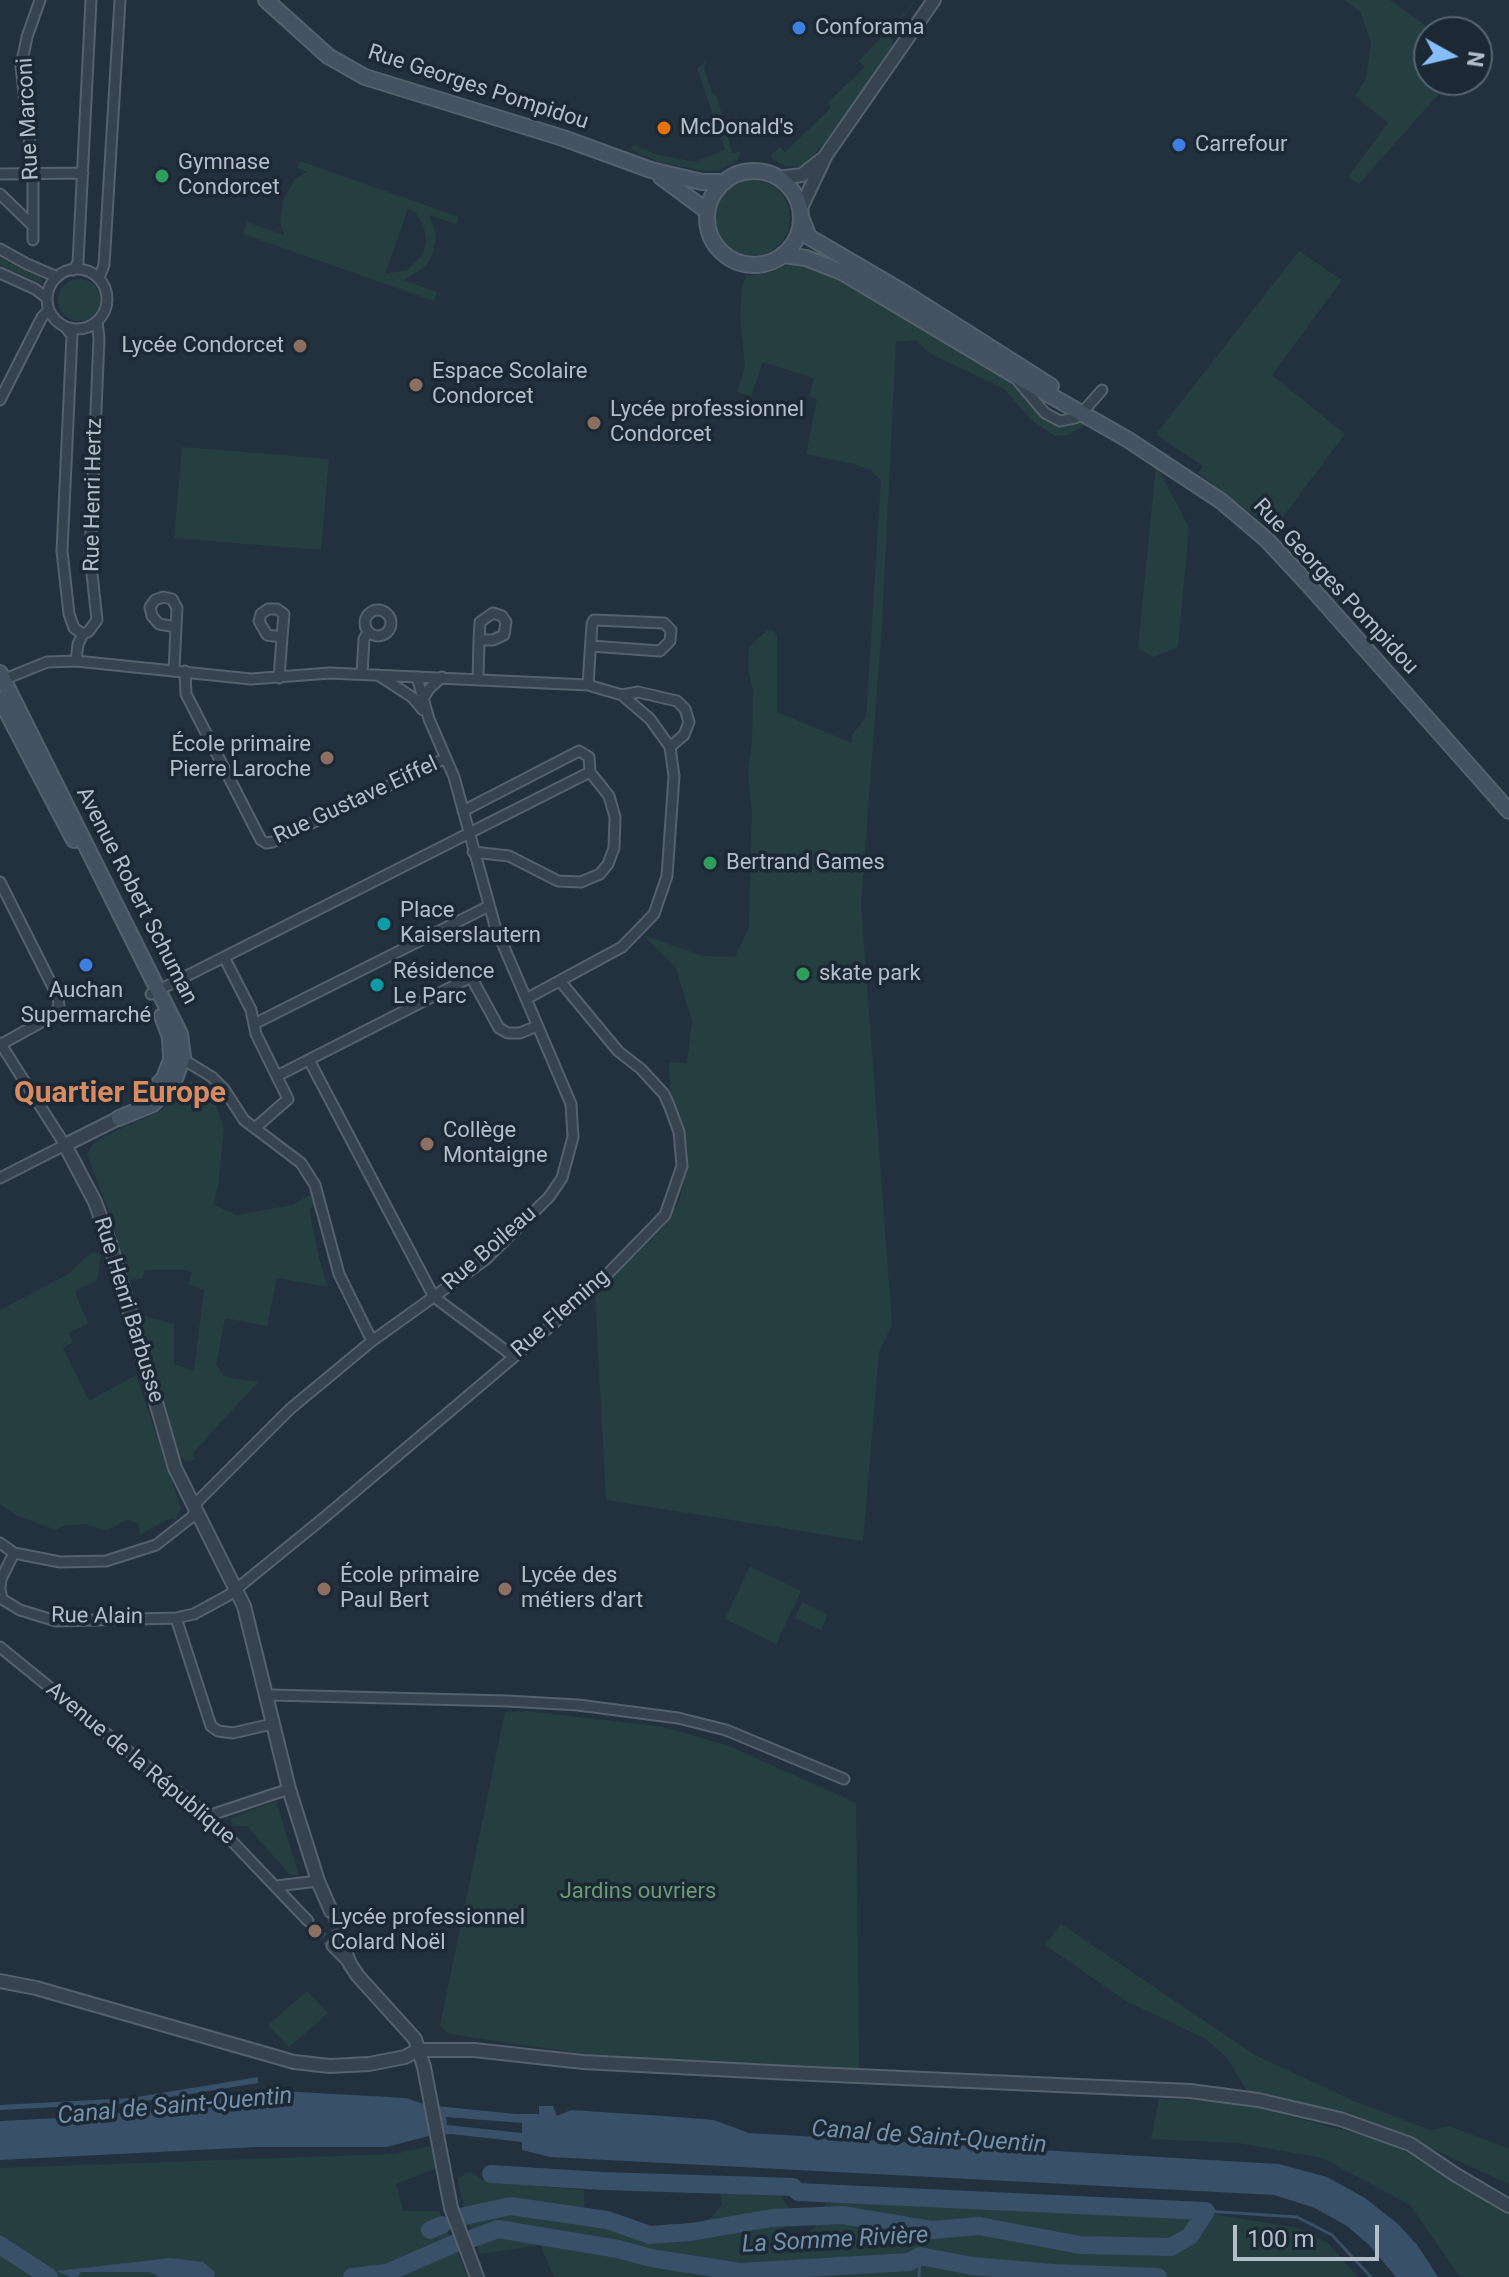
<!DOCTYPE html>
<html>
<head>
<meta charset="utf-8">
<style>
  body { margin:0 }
  #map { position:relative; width:1509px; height:2277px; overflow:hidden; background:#23313f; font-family:Roboto,sans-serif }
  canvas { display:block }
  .north { position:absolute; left:1413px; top:16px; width:80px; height:80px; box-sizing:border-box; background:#1c2833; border:2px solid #58646f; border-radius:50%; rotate:98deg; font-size:22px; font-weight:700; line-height:32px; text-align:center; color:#b3bec9 }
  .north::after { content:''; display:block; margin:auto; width:28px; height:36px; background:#87bdfb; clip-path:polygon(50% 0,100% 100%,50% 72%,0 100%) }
  .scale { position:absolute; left:1233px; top:2225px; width:146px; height:36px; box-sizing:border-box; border:4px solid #b3bec9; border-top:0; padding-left:10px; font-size:24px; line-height:28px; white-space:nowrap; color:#b3bec9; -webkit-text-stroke:6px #1c2833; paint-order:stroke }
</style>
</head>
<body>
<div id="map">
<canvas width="1509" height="2277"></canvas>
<div class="north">N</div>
<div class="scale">100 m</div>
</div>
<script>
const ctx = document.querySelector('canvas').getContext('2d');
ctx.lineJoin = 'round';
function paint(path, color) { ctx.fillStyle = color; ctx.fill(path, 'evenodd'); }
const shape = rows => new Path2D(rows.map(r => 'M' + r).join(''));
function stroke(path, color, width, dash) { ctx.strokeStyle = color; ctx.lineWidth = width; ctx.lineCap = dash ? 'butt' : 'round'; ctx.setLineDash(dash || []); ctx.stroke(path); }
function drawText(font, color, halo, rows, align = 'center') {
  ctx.font = font + ' Roboto,sans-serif'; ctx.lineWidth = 7; ctx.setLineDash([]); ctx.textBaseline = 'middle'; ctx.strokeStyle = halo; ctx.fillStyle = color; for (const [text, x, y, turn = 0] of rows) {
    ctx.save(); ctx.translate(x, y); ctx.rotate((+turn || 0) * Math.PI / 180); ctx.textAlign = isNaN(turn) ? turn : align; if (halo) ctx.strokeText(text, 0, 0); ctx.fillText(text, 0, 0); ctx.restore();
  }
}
paint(shape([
  [917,0,888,35,893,40,891,48,832,134,803,167,786,166,772,159,771,155,780,147,784,153,831,108,828,102,865,67,859,61],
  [1345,0,1390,0,1435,32,1429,32,1429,80,1451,80,1359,184,1348,177,1388,123,1355,96,1366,78,1371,43,1361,13],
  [707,60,704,67,712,94,717,97,732,153,740,152,738,160,719,170,705,171,659,162,630,149,634,145,655,154,694,162,725,150,697,69],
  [300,161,459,217,456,224,429,215,436,234,433,253,426,266,404,280,437,292,434,301,243,234,247,222,284,235,280,222,283,200,295,179,307,172,297,168],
  [408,209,416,213,424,227,426,243,423,255,407,270,385,274],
  '714 218a38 38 0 1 1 76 0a38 38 0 1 1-76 0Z',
  [1299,251,1342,280,1272,375,1345,434,1273,530,1198,473,1203,466,1156,434],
  [0,258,43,279,42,284,0,265],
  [800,263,845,282,996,369,1051,424,1081,420,1087,424,1069,435,1055,436,1032,421,1004,389,929,353,916,340,896,342,882,624,861,904,892,1325,879,1352,863,1541,606,1500,595,1294,662,1229,679,1202,687,1167,688,1151,683,1126,671,1095,669,1062,687,1063,692,1021,676,968,643,935,703,956,735,957,749,928,752,811,748,774,752,742,753,690,748,669,749,647,767,630,773,630,777,636,777,712,852,743,852,735,866,717,881,480,870,470,854,464,806,454,817,399,809,396,814,378,763,362,751,396,737,392,745,367,740,317,742,288,746,276,771,272,784,266],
  '58 300a21 21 0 1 1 42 0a21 21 0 1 1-42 0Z',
  [182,447,329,459,321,550,174,538],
  [1156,465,1189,527,1178,647,1153,657,1138,648],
  [198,1081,209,1083,224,1129,218,1186,213,1205,236,1215,292,1205,312,1194,315,1205,309,1209,319,1258,328,1287,277,1278,267,1326,225,1318,216,1365,224,1375,231,1378,258,1382,192,1454,196,1459,186,1461,177,1455,134,1313,174,1324,174,1364,194,1371,204,1290,188,1284,192,1273,185,1270,145,1270,142,1279,129,1280,114,1226,87,1154,92,1145,103,1137,162,1110,186,1082],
  [91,1253,101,1254,97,1280,75,1292,88,1324,69,1333,73,1342,63,1348,89,1401,136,1375,181,1508,175,1520,171,1518,140,1534,138,1523,126,1520,106,1531,86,1524,63,1526,56,1530,16,1515,0,1504,0,1310,68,1274],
  [750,1566,801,1591,776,1644,725,1619],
  [802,1602,828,1615,821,1630,795,1618],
  [527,1711,664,1727,729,1746,856,1803,859,2070,598,2056,449,2034,440,2025,505,1712],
  [279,1800,277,1804,299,1875,290,1875,247,1826,232,1826,231,1818],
  [1061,1924,1255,2055,1354,2101,1431,2130,1449,2126,1509,2149,1509,2184,1410,2139,1289,2099,1247,2091,1227,2058,1206,2039,1126,2001,1045,1945],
  [307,1991,328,2013,289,2047,268,2025],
  [1159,2099,1230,2101,1389,2142,1509,2214,1509,2277,1460,2277,1410,2205,1322,2158,1238,2143,1151,2139],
  [430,2146,437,2168,396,2184,403,2211,439,2211,468,2277,0,2277,0,2168,394,2154],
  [470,2171,484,2181,584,2190,584,2210,650,2228,688,2227,711,2218,722,2204,720,2193,781,2196,792,2212,779,2235,798,2240,815,2227,826,2203,904,2201,1212,2214,1298,2228,1328,2243,1358,2277,554,2277,540,2245,480,2254,468,2223,457,2179]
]), '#253e40');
paint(shape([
  [258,2077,258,2083,134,2103,0,2110,0,2105,131,2098],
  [263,2090,406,2098,426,2105,516,2114,539,2114,539,2106,553,2106,557,2116,571,2110,663,2116,714,2120,749,2133,1279,2164,1327,2177,1365,2198,1398,2224,1418,2246,1438,2277,1396,2277,1369,2245,1347,2226,1315,2208,1274,2195,550,2157,522,2150,522,2142,451,2134,432,2135,387,2147,257,2147,0,2160,0,2121,100,2116],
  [446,2117,522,2123,522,2133,447,2125],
  [170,2258,203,2262,215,2272,214,2277,159,2277,150,2272,81,2272,78,2277,70,2277,57,2271]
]), '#385068');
stroke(shape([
  [1206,2211,1297,2217,1332,2235,1371,2277],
  [919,2277,920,2256]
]), '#385068', 3);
stroke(shape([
  [460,2217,511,2206,607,2220,650,2235,691,2232,772,2218,842,2215,932,2230,979,2226,1080,2245,1171,2247,1190,2236,1206,2211,798,2192,793,2187,602,2181,491,2174],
  [430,2230,442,2225],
  [471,2239,498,2229,618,2249,651,2258,740,2272,909,2262,920,2256,972,2266,1054,2273,1158,2277],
  [0,2245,49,2277],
  [352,2277,387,2273,458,2242]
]), '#385068', 18);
stroke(shape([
  [308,1921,332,1946]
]), '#394654', 9, [9, 4.5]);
stroke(shape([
  [331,1911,342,1944]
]), '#394654', 12, [12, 6]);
const minor = shape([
  [0,174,83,173],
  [0,194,32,225],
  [33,240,33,172,21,66,27,37,40,0],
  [0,249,27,264,57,277],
  '47 299a30 30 0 1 1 60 0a30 30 0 1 1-60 0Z',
  [73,270,78,263,91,0],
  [0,273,35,289,47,298],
  [99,278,104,265,120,0],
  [65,327,72,335,62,551,69,614,74,628,83,634],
  [1018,381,1045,413,1060,421,1075,418,1081,414,1102,390],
  [0,400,42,317,49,310],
  '365 623a13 13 0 1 1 26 0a13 13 0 1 1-26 0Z',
  [76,661,78,644,83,634,88,632,97,620,90,555,99,338,97,322],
  [174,670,176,627,177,608,172,599,163,597,155,600,150,607,152,616,159,624,176,627],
  [185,671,186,694,261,840,266,843,273,842,446,758],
  [362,674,364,639,368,632],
  [378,675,412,697,423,710],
  [279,678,282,637,284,614,277,609,268,609,261,614,259,621,267,635,282,637],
  [478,680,479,640,480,622,493,613,502,616,506,622,504,635,493,640,479,640],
  [0,681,47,662,76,661,251,679,330,673,588,685,622,695,650,719,670,747,674,776,667,876,654,914,622,947,526,999],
  [588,685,592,624,594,620,664,623,671,630,670,641,660,651,591,646],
  [622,695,638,692,677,701,685,709,689,722,684,735,670,747],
  [423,699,429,689,442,677],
  [463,811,579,751,589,757,590,772,609,796,615,817,614,848,608,864,600,874,581,882,558,881,509,856,473,852],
  [0,882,58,997,59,1006,54,1015,0,1045],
  [224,957,251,1010,256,1034,288,1099,255,1128],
  [151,994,590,772],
  [254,1024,489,906],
  [0,1043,65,1145,0,1178],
  [309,1060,434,1297,513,1356],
  [178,1061,189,1063,212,1077,224,1089,244,1120,301,1163,315,1185,339,1274,372,1341],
  [277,1076,471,977,499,1028,508,1033,520,1033,537,1026],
  [0,1543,14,1553,60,1562,106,1561,156,1545,193,1516,197,1502,290,1409,372,1341,485,1260,549,1197,562,1178,573,1137,571,1104,495,926,454,777,429,719,417,677],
  [14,1553,1,1579,0,1589,2,1599,20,1610,56,1621,176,1618,194,1614,229,1595,326,1516,553,1324,593,1289,665,1215,682,1166,679,1132,669,1105,664,1094,641,1069,618,1051,560,981],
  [176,1618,211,1726,218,1731,233,1733,272,1724],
  [0,1647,208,1816,308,1921],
  [267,1699,271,1695,507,1701,578,1705,678,1718,726,1730,844,1779],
  [208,1816,289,1789],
  [276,1886,318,1881],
  [332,1946,347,1961]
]);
const tertiary = shape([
  [778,178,802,175,821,160],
  [800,210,826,155,934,0],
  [119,1118,65,1145,95,1202,110,1243,175,1468,244,1606,289,1789,318,1881,331,1911],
  [342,1944,350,1964,358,1976,415,2039,424,2067,451,2208,477,2277],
  [0,1981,36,1988,294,2062,330,2066,369,2064,405,2057,418,2050],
  [418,2050,474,2050,583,2062,791,2073,1190,2091,1258,2100,1340,2119,1410,2144,1456,2175,1509,2206]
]);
const secondary = shape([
  [266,0,328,56,365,77,563,138,651,170,702,182,724,182],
  '707 218a47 47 0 1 1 94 0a47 47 0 1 1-94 0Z',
  [661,177,707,211],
  [801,217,809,237,903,292,1051,386],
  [783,255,806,258,842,272,1011,373,1127,439,1221,501,1267,540,1308,584,1509,811],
  [0,673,180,1034,183,1057,173,1084,153,1104,119,1118],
  [0,699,74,840],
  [144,1101,164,1078,171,1060,170,1037,162,1016]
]);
stroke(minor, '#55616c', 13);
stroke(tertiary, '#55616c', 16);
stroke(secondary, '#55616c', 18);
stroke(minor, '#37434e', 9);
stroke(tertiary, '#37434e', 12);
stroke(secondary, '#455262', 14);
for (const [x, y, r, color] of [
  [799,28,8,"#3f7fe0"],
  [664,128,8,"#e8710a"],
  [1179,145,8,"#3f7fe0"],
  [162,176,8,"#2e9e5b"],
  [300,346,8,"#8d6e63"],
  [416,385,8,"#8d6e63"],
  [594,423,8,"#8d6e63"],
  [327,758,8,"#8d6e63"],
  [710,863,8,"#2e9e5b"],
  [384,924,8,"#0f9aa8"],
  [86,965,8,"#3f7fe0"],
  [803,974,8,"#2e9e5b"],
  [377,985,8,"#0f9aa8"],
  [427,1144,8,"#8d6e63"],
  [324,1589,8,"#8d6e63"],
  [505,1589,8,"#8d6e63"],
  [315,1931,8,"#8d6e63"]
]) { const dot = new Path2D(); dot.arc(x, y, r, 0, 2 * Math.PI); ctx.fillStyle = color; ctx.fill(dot); stroke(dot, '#1c2833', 3); }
drawText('22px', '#b3bec9', '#1c2833', [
  ["Conforama",815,28],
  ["McDonald's",680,128],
  ["Carrefour",1195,145],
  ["Gymnase",178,163],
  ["Condorcet",178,188],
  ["Lycée Condorcet",284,346,"right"],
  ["Espace Scolaire",432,372],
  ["Condorcet",432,397],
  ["Lycée professionnel",610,410],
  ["Condorcet",610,435],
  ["École primaire",311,745,"right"],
  ["Pierre Laroche",311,770,"right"],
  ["Bertrand Games",726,863],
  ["Place",400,911],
  ["Kaiserslautern",400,936],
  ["Résidence",393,972],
  ["Le Parc",393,997],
  ["skate park",819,974],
  ["Auchan",86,991,"center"],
  ["Supermarché",86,1016,"center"],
  ["Collège",443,1131],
  ["Montaigne",443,1156],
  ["École primaire",340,1576],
  ["Paul Bert",340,1601],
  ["Lycée des",521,1576],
  ["métiers d'art",521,1601],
  ["Lycée professionnel",331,1918],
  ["Colard Noël",331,1943]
], 'left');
drawText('22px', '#b3bec9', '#1c2833', [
  ["Rue Georges Pompidou",478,88,18],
  ["Rue Marconi",29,119,-93],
  ["Rue Henri Hertz",94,495,-89],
  ["Rue Georges Pompidou",1335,587,47],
  ["Rue Gustave Eiffel",356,801,-25],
  ["Avenue Robert Schuman",136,896,63],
  ["Rue Boileau",490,1249,-41],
  ["Rue Henri Barbusse",128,1310,73],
  ["Rue Fleming",561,1314,-41],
  ["Rue Alain",97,1617,1],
  ["Avenue de la République",140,1764,40]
]);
drawText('22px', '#6a9b71', '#1c2833', [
  ["Jardins ouvriers",638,1892]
]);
drawText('italic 24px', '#7291ad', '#1c2833', [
  ["Canal de Saint-Quentin",175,2107,-5],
  ["Canal de Saint-Quentin",929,2138,4],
  ["La Somme Rivière",835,2241,-3]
]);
drawText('bold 30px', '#d88b60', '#1c2833', [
  ["Quartier Europe",120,1094]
]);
</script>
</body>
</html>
